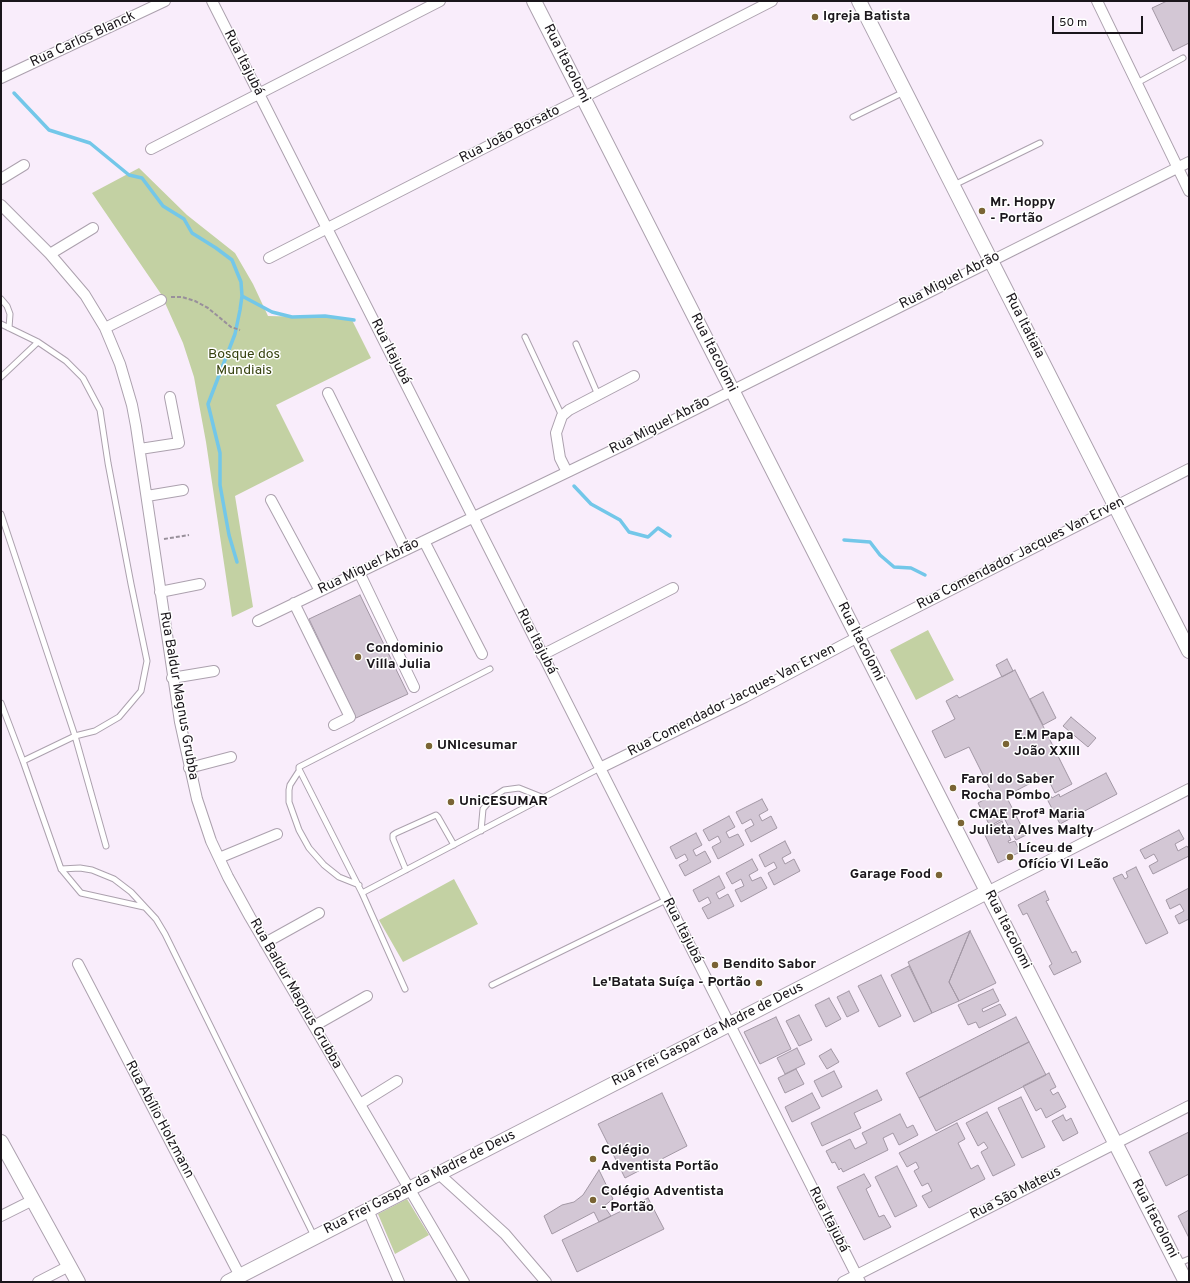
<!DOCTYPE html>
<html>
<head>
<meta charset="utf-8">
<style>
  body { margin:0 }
  #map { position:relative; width:1190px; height:1283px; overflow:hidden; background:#f9edfb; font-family:Overpass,sans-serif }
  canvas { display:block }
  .frame { position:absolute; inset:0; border:2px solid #1a161b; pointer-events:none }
  .scale { position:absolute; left:1052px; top:16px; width:91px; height:18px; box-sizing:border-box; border:2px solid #1a161b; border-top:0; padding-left:5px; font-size:12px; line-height:14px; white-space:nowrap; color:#1a161b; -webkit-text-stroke:3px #fff; paint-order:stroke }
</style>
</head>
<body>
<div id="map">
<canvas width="1190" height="1283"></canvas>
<div class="frame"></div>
<div class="scale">50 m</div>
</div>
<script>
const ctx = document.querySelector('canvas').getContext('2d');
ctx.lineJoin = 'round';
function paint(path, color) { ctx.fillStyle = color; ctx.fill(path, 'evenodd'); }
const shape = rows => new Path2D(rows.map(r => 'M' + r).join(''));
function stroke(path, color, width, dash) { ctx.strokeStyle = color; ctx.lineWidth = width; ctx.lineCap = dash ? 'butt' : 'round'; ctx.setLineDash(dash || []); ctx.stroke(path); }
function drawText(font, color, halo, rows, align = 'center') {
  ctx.font = font + ' Overpass,sans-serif'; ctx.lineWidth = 3; ctx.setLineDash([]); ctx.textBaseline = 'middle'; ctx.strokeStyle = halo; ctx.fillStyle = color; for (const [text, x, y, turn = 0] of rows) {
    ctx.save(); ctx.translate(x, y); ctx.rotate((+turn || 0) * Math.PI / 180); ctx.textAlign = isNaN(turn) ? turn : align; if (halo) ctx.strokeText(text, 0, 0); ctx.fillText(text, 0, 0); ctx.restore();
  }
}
paint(shape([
  [139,168,187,215,235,253,253,284,268,316,351,318,371,358,276,405,304,461,235,496,253,607,232,617,206,442,194,377,183,343,161,294,92,193],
  [928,630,954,680,916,700,890,650],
  [454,879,478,924,403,962,379,920],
  [407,1199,429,1235,395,1254,378,1214]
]), '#c3d1a3');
stroke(shape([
  [14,93,49,130,90,143,129,175,142,178,163,206,184,219,192,233,216,248,232,260,241,282,242,296,240,310,235,334,208,404,220,453,220,485,229,535,237,562],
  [242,296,272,312,292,317,325,316,354,320],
  [574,486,591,504,620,520,629,532,648,537,658,528,670,536],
  [844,540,870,542,880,555,894,567,911,568,925,575]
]), '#73c7e9', 3.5);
const building = shape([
  [1167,1,1189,1,1189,43,1173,51,1152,8,1167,1],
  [360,595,408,694,356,718,309,619,360,595],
  [1007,659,1013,671,1002,677,996,665,1007,659],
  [1015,670,1072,784,1055,793,1046,775,1006,796,1026,835,1016,840,1004,818,990,826,978,803,993,795,969,747,945,758,932,731,955,719,946,701,957,695,959,698,1015,670],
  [1043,692,1056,718,1043,725,1030,699,1043,692],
  [1071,717,1096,738,1088,747,1063,726,1071,717],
  [1106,773,1117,794,1060,824,1046,797,1050,795,1052,798,1059,794,1060,797,1106,773],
  [762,799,768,810,759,815,762,821,771,816,777,828,751,842,745,830,754,825,751,819,742,824,736,812,762,799],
  [729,816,735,827,726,832,729,838,738,834,744,845,718,859,712,847,721,842,718,836,709,841,703,830,729,816],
  [1002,821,1011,840,1008,841,1009,843,1015,841,1020,852,998,863,983,831,1002,821],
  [1179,830,1184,839,1175,844,1178,851,1187,846,1189,849,1189,856,1153,874,1149,866,1158,861,1154,854,1145,859,1140,850,1179,830],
  [696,833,702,845,693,850,696,856,705,851,711,862,685,876,679,865,688,860,685,854,676,859,670,847,696,833],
  [785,841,791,853,782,858,785,864,794,859,800,871,774,885,768,873,777,868,774,862,765,867,759,855,785,841],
  [752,859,758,870,749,875,752,881,761,877,767,888,741,902,735,890,744,886,741,879,732,884,726,873,752,859],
  [1136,867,1168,933,1146,944,1113,878,1122,874,1125,879,1128,877,1126,872,1136,867],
  [719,876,725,888,716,893,719,899,728,894,734,906,708,919,702,908,711,903,708,897,699,902,693,890,719,876],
  [1189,888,1189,919,1179,924,1175,916,1184,911,1180,904,1170,909,1166,900,1189,888],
  [1045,891,1049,900,1046,901,1072,953,1076,951,1081,962,1054,975,1049,966,1052,964,1027,913,1023,915,1018,905,1045,891],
  [970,931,996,983,959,1001,949,982,970,931],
  [970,931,949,982,959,1001,932,1013,908,962,970,931],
  [909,966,932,1013,914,1022,891,975,909,966],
  [881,975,901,1016,879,1027,858,986,881,975],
  [993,989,999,1001,982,1009,983,1012,1000,1004,1006,1015,979,1028,976,1022,968,1025,958,1005,993,989],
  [849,991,859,1011,847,1017,837,997,849,991],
  [829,998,841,1019,826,1027,815,1005,829,998],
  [799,1015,812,1040,799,1046,786,1021,799,1015],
  [776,1017,791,1049,760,1064,744,1032,776,1017],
  [1016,1017,1029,1042,919,1098,906,1073,1016,1017],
  [1029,1042,1046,1075,936,1131,919,1098,1029,1042],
  [797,1048,805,1064,785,1074,777,1058,797,1048],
  [831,1049,839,1062,827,1069,819,1056,831,1049],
  [796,1069,804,1084,785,1093,778,1078,796,1069],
  [834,1071,842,1087,822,1097,814,1081,834,1071],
  [1049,1073,1056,1087,1050,1090,1053,1095,1058,1092,1066,1107,1046,1118,1041,1108,1036,1111,1023,1086,1049,1073],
  [877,1090,882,1100,854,1113,861,1128,822,1146,811,1123,877,1090],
  [662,1093,687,1146,625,1178,598,1124,662,1093],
  [812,1093,820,1108,792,1122,785,1107,812,1093],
  [1021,1097,1045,1147,1022,1158,998,1108,1021,1097],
  [987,1112,1015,1165,993,1176,981,1152,988,1148,984,1142,978,1146,966,1123,987,1112],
  [900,1114,907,1128,913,1125,918,1135,899,1145,893,1133,883,1138,888,1150,843,1172,841,1168,839,1170,835,1162,832,1163,826,1151,850,1139,855,1149,867,1143,862,1133,900,1114],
  [1063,1115,1066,1121,1071,1118,1078,1133,1063,1141,1052,1121,1063,1115],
  [957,1123,965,1139,958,1143,971,1169,978,1165,985,1179,929,1208,922,1196,932,1191,928,1183,922,1186,914,1171,919,1168,916,1162,907,1167,899,1153,957,1123],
  [1189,1132,1189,1174,1166,1186,1149,1152,1189,1132],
  [897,1166,917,1206,895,1217,875,1177,897,1166],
  [599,1170,613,1199,604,1206,611,1216,599,1222,594,1212,552,1234,544,1216,562,1205,574,1202,583,1195,599,1170],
  [864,1174,871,1186,866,1189,879,1217,884,1215,891,1227,864,1240,837,1187,864,1174],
  [648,1198,664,1229,577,1272,562,1240,648,1198],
  [1189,1210,1189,1238,1178,1216,1189,1210]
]);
paint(building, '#d3c7d5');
stroke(building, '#a297a4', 1);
const lane = shape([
  [1137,83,1183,58],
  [853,117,904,92],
  [954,185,1040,143],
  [1,299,7,306,10,314,9,328],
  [1,324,38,342,66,361,83,378,100,410,108,463,131,584,147,661,141,691,119,717,95,731,75,736,23,761],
  [525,337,562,416],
  [576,344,598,395],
  [1,377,38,342],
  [1,514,75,736,106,846],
  [1,703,23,761,61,869,81,893,144,907],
  [299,771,290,785,289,790,289,802,299,830,309,848,324,865,339,877,359,885],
  [481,831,483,809,493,797,504,790,519,788,544,798],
  [61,869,80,868,92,870,114,879,131,892,156,919,165,934,314,1236],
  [406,870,393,839,393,835,396,833,436,815,438,817,454,845],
  [362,893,600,768],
  [492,985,666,900],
  [405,989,362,893,299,769,299,767,490,669],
  [1177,1264,1189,1259]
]);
const street = shape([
  [212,1,860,1282],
  [1097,1,1189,191],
  [1,78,165,1],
  [151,149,440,1],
  [1,179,24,165],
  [1,205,50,254,85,295,105,328,120,364,132,405,136,426,180,722,197,799,211,841,228,877,250,917,464,1282],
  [50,254,93,228],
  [269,258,772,1],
  [105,328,161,300],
  [328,393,405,549],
  [140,449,179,443,170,397],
  [567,472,560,458,556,433,562,416,569,410,634,376],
  [147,496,183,490],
  [271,500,320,591],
  [424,541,482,654],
  [359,572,414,687],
  [160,592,200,584],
  [294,603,350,717,334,725],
  [258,621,634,440,1189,162],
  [542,655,673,588],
  [172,678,214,671],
  [189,768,231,757],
  [600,768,745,697,858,637,1189,469],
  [219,858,277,834],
  [987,892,1189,789],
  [265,943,319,913],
  [78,964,240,1276],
  [314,1026,367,996],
  [360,1104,397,1081],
  [439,1174,505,1234,546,1282],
  [368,1210,399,1282],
  [1,1216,33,1200],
  [38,1282,69,1266],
  [843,1282,1189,1106]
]);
const secondary = shape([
  [534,1,1186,1282],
  [859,1,1189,651],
  [1,1142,78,1282],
  [228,1282,987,892]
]);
stroke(lane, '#aca1ae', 7);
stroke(street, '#aca1ae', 12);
stroke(secondary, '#aca1ae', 16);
stroke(shape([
  [171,297,182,297,195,301,208,308,231,327,240,330],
  [164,539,189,535]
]), '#99909b', 2, [4, 2]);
stroke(lane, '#fff', 5);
stroke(street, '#fff', 10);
stroke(secondary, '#fff', 14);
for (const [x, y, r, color] of [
  [815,17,4,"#7a6434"],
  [982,211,4,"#7a6434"],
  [358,657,4,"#7a6434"],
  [1006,744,4,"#7a6434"],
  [429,746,4,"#7a6434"],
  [953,788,4,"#7a6434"],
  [451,802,4,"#7a6434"],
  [961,823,4,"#7a6434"],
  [1010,857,4,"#7a6434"],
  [939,875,4,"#7a6434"],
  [715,965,4,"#7a6434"],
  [759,983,4,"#7a6434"],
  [593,1159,4,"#7a6434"],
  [593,1200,4,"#7a6434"]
]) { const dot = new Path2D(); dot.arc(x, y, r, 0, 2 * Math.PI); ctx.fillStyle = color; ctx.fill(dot); stroke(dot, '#fff', 1.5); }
drawText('bold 14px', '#1a161b', '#fff', [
  ["Igreja Batista",823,17],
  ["Mr. Hoppy",990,203],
  ["- Portão",990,219],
  ["Condominio",366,649],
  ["Villa Julia",366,665],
  ["E.M Papa",1014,736],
  ["João XXIII",1014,752],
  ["UNIcesumar",437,746],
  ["Farol do Saber",961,780],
  ["Rocha Pombo",961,796],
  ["UniCESUMAR",459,802],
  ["CMAE Profª Maria",969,815],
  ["Julieta Alves Malty",969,831],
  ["Líceu de",1018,849],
  ["Ofício Vl Leão",1018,865],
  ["Garage Food",931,875,"right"],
  ["Bendito Sabor",723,965],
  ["Le'Batata Suíça - Portão",751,983,"right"],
  ["Colégio",601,1151],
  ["Adventista Portão",601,1167],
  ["Colégio Adventista",601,1192],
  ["- Portão",601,1208]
], 'left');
drawText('14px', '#1a161b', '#fff', [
  ["Rua Carlos Blanck",83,40,-25],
  ["Rua Itajubá",243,63,63],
  ["Rua Itacolomi",566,64,63],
  ["Rua João Borsato",510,135,-27],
  ["Rua Miguel Abrão",950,281,-27],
  ["Rua Itatiaia",1024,326,63],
  ["Rua Itajubá",390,352,63],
  ["Rua Itacolomi",713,353,63],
  ["Rua Miguel Abrão",660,426,-27],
  ["Rua Comendador Jacques Van Erven",1021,554,-27],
  ["Rua Miguel Abrão",369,567,-26],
  ["Rua Itajubá",536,642,63],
  ["Rua Itacolomi",860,642,63],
  ["Rua Baldur Magnus Grubba",178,696,80],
  ["Rua Comendador Jacques Van Erven",732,701,-27],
  ["Rua Itacolomi",1007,930,63],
  ["Rua Itajubá",682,931,63],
  ["Rua Baldur Magnus Grubba",295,994,60],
  ["Rua Frei Gaspar da Madre de Deus",708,1035,-27],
  ["Rua Abílio Holzmann",159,1120,62],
  ["Rua Frei Gaspar da Madre de Deus",420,1183,-27],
  ["Rua São Mateus",1016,1194,-27],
  ["Rua Itacolomi",1154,1219,63],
  ["Rua Itajubá",828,1220,63]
]);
drawText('14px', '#36420e', '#fff', [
  ["Bosque dos",244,355],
  ["Mundiais",244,371]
]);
</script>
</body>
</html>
